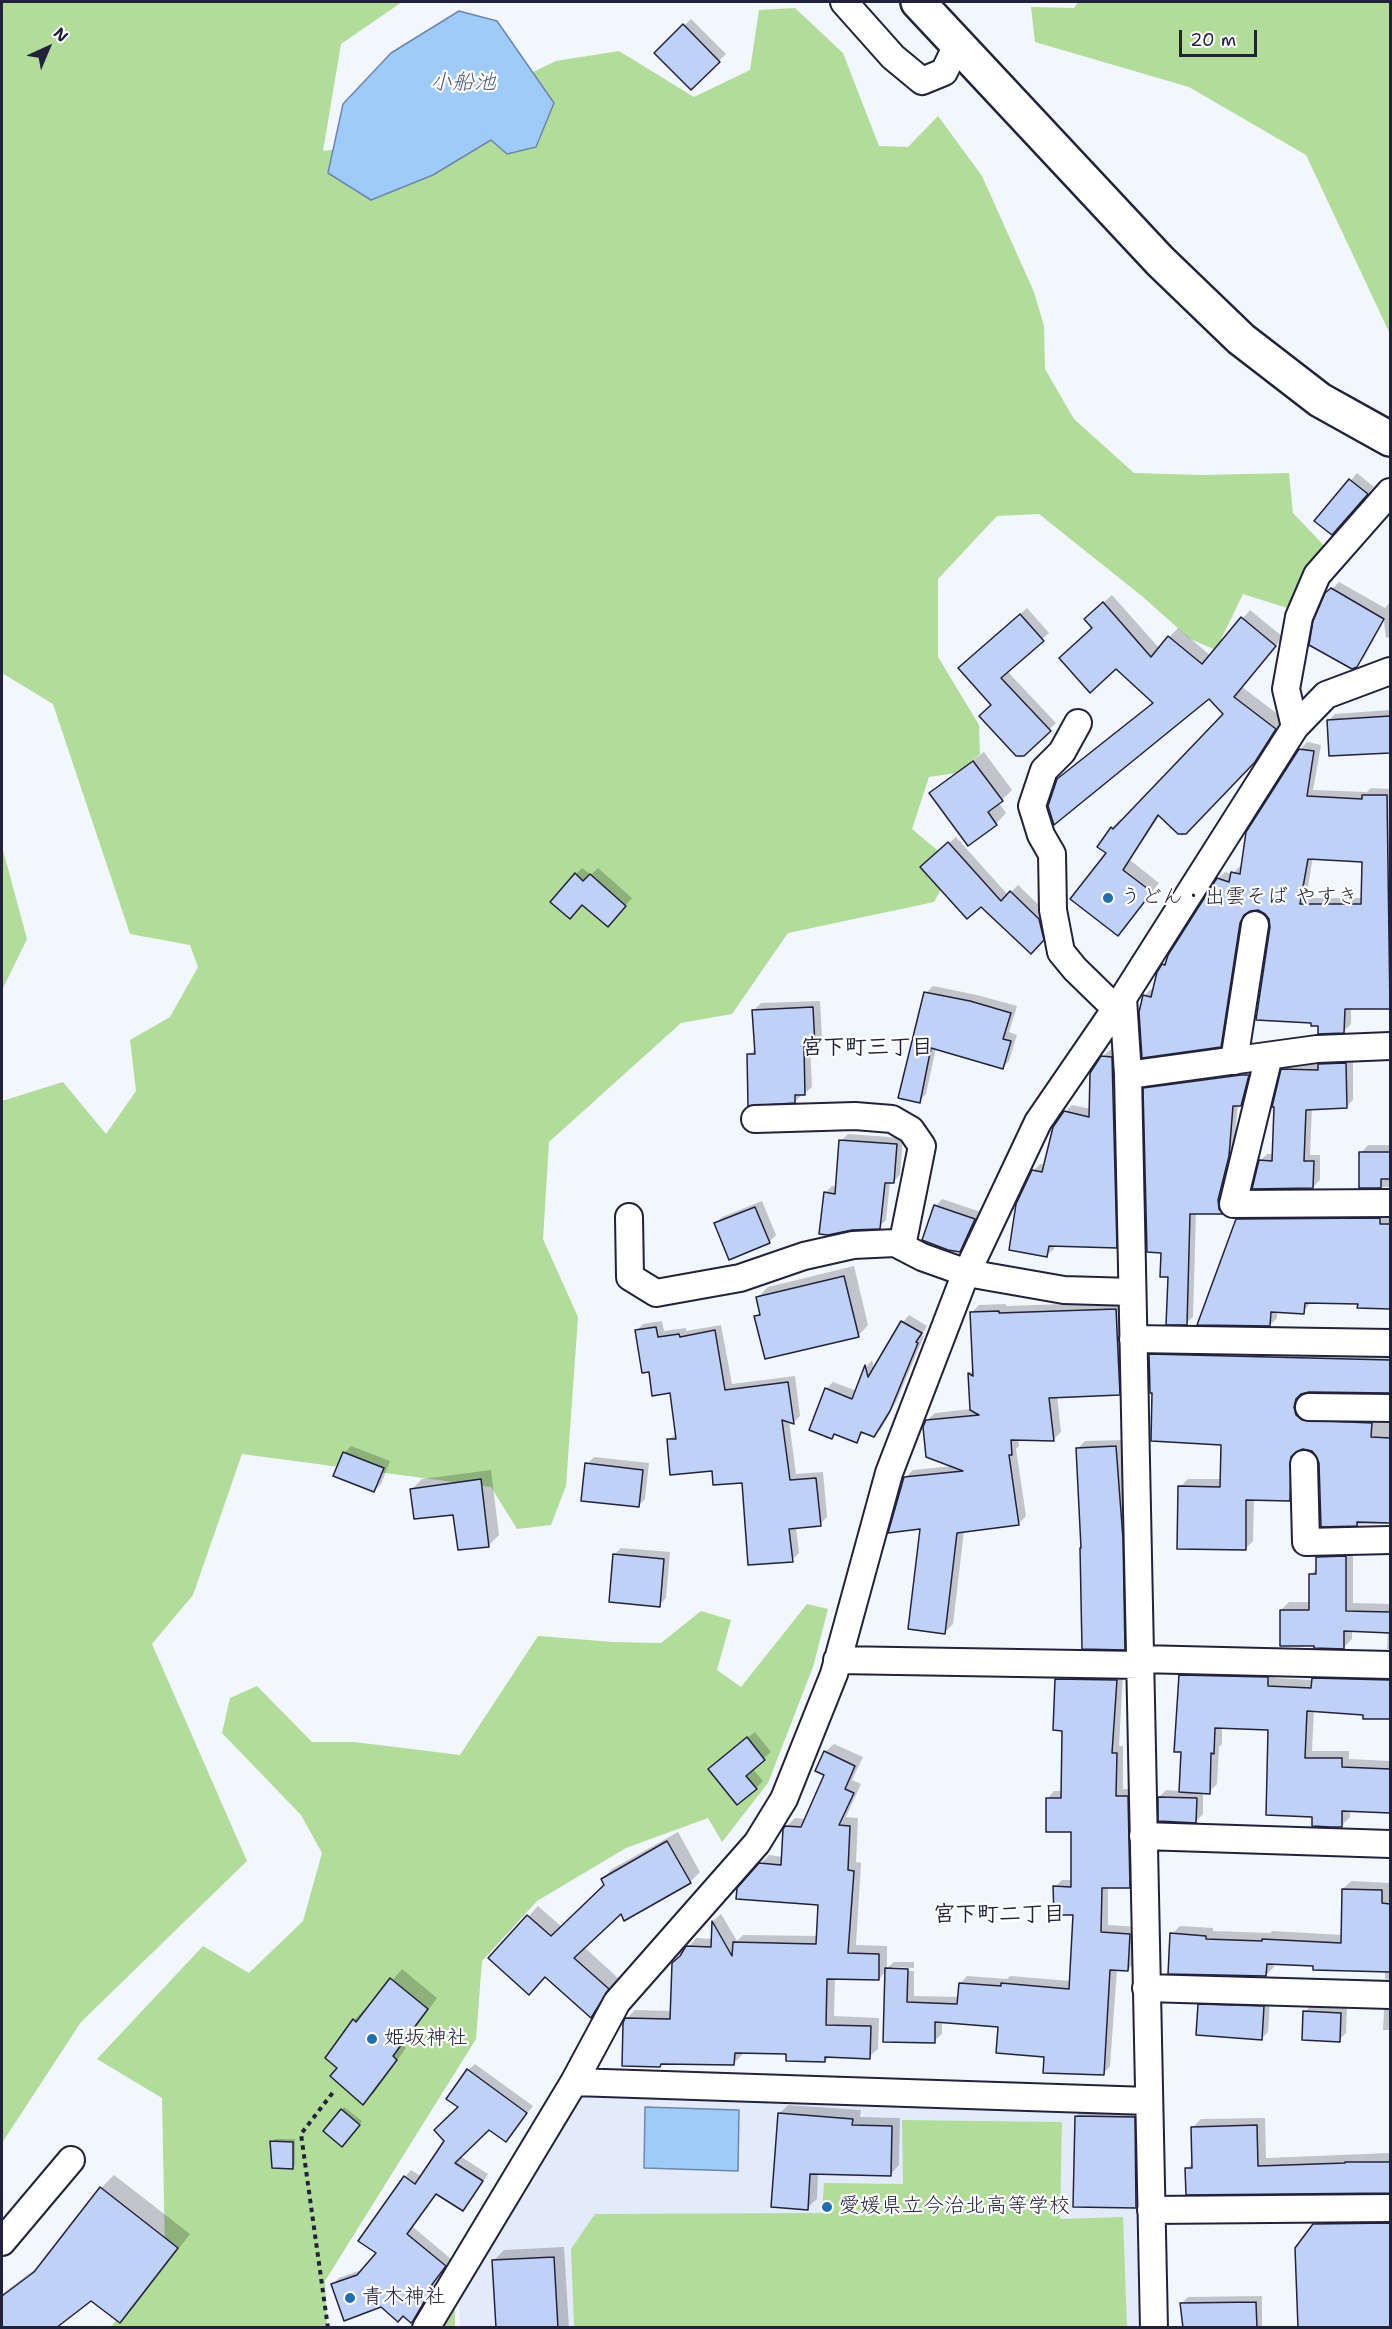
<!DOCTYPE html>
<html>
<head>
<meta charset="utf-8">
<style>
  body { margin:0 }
  #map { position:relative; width:1392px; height:2329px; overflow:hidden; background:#f2f6fd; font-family:"Shantell Sans",sans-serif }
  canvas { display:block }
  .frame { position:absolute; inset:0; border:3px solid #22223b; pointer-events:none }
  .north { position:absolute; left:18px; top:18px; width:60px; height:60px; -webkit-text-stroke:4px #fff; paint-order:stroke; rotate:44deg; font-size:16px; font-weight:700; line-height:24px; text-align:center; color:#22223b }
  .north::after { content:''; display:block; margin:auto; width:21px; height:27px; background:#22223b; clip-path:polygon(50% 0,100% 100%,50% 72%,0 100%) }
  .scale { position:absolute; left:1179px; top:30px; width:78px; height:27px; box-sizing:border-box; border:3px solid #22223b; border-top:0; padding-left:8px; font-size:18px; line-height:21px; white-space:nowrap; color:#22223b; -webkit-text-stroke:4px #fff; paint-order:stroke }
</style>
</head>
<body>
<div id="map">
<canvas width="1392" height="2329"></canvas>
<div class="frame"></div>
<div class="north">N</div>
<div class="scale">20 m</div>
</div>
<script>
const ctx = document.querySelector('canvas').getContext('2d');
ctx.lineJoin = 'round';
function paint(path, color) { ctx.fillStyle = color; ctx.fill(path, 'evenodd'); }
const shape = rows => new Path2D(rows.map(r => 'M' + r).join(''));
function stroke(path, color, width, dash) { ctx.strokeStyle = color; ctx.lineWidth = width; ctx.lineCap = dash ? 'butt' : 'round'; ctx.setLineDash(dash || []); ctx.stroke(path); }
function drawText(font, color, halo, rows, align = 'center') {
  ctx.font = font + ' "Shantell Sans","Klee One",sans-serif'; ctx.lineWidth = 4.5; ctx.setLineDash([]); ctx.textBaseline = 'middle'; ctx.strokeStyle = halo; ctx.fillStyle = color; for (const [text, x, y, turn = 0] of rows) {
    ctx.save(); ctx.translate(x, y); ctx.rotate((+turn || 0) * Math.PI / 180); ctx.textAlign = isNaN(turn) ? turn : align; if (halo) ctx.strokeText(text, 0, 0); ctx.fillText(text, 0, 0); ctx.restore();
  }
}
paint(shape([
  [576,2092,1138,2111,1144,2327,460,2328,459,2302]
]), '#e3ebfb');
paint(shape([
  [2,2,402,2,341,44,323,151,386,142,556,61,619,51,694,97,750,70,759,10,795,8,843,53,879,146,908,147,938,116,982,176,1034,292,1044,326,1045,369,1074,419,1134,473,1202,475,1289,473,1293,513,1334,556,1306,614,1243,594,1216,650,1190,639,1143,597,1039,514,997,516,938,579,938,657,979,725,980,754,957,773,929,777,912,829,937,850,947,878,934,902,788,933,732,1014,681,1023,549,1142,543,1239,578,1317,566,1486,551,1525,517,1529,491,1487,242,1454,193,1595,152,1644,247,1861,81,2022,2,2143,2,1101,63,1082,106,1134,136,1091,130,1040,170,1017,198,967,190,945,130,934,53,704,2,673],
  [1078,2,1390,2,1390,334,1306,155,1189,87,1035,42,1031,7,1074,8],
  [3,850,27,939,2,990,2,851],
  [807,1604,828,1609,813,1667,768,1783,722,1842,708,1818,626,1848,537,1901,482,1961,476,2039,325,2281,327,2327,111,2327,165,2254,162,2098,97,2059,203,1946,249,1973,303,1921,322,1853,301,1815,222,1733,230,1698,257,1686,312,1742,354,1742,460,1755,538,1636,613,1642,661,1643,701,1611,731,1620,717,1670,741,1687],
  [902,2120,1062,2122,1060,2219,1123,2217,1127,2327,574,2327,571,2249,595,2214,822,2213,824,2183,903,2184],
  [447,2307,455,2309,455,2327,435,2328]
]), '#b2dc99');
const water = shape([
  [459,11,497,21,554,103,536,147,507,154,491,140,433,175,371,200,328,173,343,104,391,53,459,11],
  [645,2107,739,2110,738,2171,644,2168,645,2107]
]);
paint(water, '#9fcbf9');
stroke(water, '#6d87ad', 1.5);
paint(shape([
  [691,19,726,54,691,88,656,53],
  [1357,473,1374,487,1338,527,1316,521],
  [1339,582,1385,608,1390,602,1390,637,1386,638,1384,621,1364,658,1356,666,1327,594],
  [1112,595,1159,648,1178,628,1211,656,1250,610,1283,637,1242,687,1284,719,1263,751,1182,836,1160,815,1130,860,1159,883,1118,934,1112,828,1120,819,1123,821,1225,714,1209,697,1058,780,1154,702,1094,627,1095,610],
  [1027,608,1049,633,1007,671,1056,723,1020,758,981,716,993,704,967,662],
  [1390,710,1390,736,1370,738,1328,721,1335,714],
  [1307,742,1321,745,1313,790,1367,792,1371,788,1390,789,1390,1007,1351,1007,1351,1024,1344,1031,1319,1025,1271,927,1270,918,1266,913,1258,909,1249,910,1228,1038,1220,1046,1144,996,1151,989,1154,990,1163,965,1218,879,1225,872,1232,874,1240,866,1243,866,1300,750],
  [1313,857,1363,860,1363,898,1306,898],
  [984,752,1012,790,999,803,1006,813,996,824,931,793,942,783],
  [956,837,1008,895,1018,885,1046,912,1050,932,1031,952,929,860],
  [582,868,591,875,598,868,632,898,614,918,576,874],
  [933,986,977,995,1017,1006,1009,1032,1017,1035,1009,1061,1002,1068,936,1048,926,1094,919,1101,926,993],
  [820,1001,822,1038,815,1045,810,1045,812,1087,795,1101,749,1055,756,1048,754,1010,761,1003],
  [1110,1050,1118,1050,1123,1240,1116,1246,1054,1244,1054,1249,1047,1255,1033,1171,1040,1164,1046,1165,1065,1112,1072,1105,1091,1109,1102,1057],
  [1353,1057,1353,1100,1346,1107,1312,1108,1310,1155,1320,1155,1320,1180,1313,1187,1260,1161,1267,1154,1274,1154,1283,1070,1290,1063,1320,1064,1326,1058],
  [1255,1069,1248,1097,1238,1104,1228,1206,1222,1213,1196,1212,1193,1317,1186,1323,1163,1251,1145,1089,1152,1082],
  [848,1134,903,1138,900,1175,893,1182,890,1182,886,1220,879,1227,825,1193,832,1186,837,1187,841,1141],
  [1368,1145,1390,1145,1390,1187,1360,1187,1361,1153],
  [942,1199,981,1212,967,1243,960,1250,924,1239,936,1206],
  [762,1201,776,1235,769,1242,716,1223,722,1217],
  [1390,1212,1390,1308,1359,1306,1359,1303,1311,1302,1303,1312,1277,1311,1277,1318,1270,1325,1238,1220,1245,1213],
  [854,1266,868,1325,858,1336,756,1317,761,1312,758,1297,768,1287],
  [1123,1302,1127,1386,1119,1393,1057,1396,1061,1432,1053,1440,1018,1438,1019,1446,1016,1449,1026,1516,1019,1523,964,1531,953,1624,945,1632,921,1528,905,1478,913,1470,953,1466,927,1420,935,1413,971,1409,969,1373,974,1369,971,1313,979,1305,1006,1304,1006,1306],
  [909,1315,927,1326,922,1335,924,1336,896,1402,881,1429,874,1436,864,1432,856,1441,836,1433,831,1437,826,1389,833,1382,857,1391,867,1366,872,1360,874,1369,903,1322],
  [662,1321,664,1331,686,1328,686,1331,721,1325,732,1384,795,1376,800,1416,793,1423,789,1421,796,1474,823,1472,827,1517,820,1524,796,1527,799,1553,792,1560,743,1481,713,1470,668,1440,677,1433,671,1392,650,1370,637,1330,643,1324],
  [1158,1347,1390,1351,1390,1392,1309,1390,1303,1392,1301,1398,1390,1415,1390,1524,1322,1525,1320,1463,1312,1450,1303,1448,1298,1449,1297,1492,1289,1500,1254,1499,1253,1541,1245,1549,1180,1487,1188,1479,1222,1479,1223,1443,1154,1392,1150,1355],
  [1122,1440,1129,1532,1131,1641,1124,1648,1081,1549,1078,1448,1085,1441],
  [351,1446,390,1461,381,1484,374,1491,344,1453],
  [594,1457,649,1463,645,1499,638,1506,587,1464],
  [491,1470,499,1535,489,1545,455,1513,412,1489,422,1479],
  [621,1548,670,1552,666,1598,659,1605,614,1555],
  [1325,1549,1353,1549,1353,1603,1390,1604,1390,1649,1387,1649,1388,1631,1352,1630,1352,1639,1344,1647,1281,1610,1289,1602,1310,1602,1311,1574,1317,1568,1317,1557],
  [1189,1668,1275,1670,1275,1678,1313,1680,1322,1671,1390,1672,1390,1718,1365,1717,1365,1714,1314,1710,1312,1751,1349,1751,1349,1759,1390,1761,1390,1812,1350,1810,1350,1817,1342,1825,1314,1815,1270,1728,1222,1727,1222,1744,1219,1747,1217,1784,1209,1792,1203,1792,1203,1814,1196,1821,1159,1797,1166,1790,1180,1791,1183,1751,1181,1676],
  [1064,1672,1123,1673,1119,1746,1123,1746,1123,1789,1135,1789,1137,1879,1129,1886,1108,1886,1108,1925,1137,1927,1135,1962,1128,1970,1117,1969,1110,2066,1103,2074,1045,2055,999,2025,942,2021,942,2034,934,2041,885,2040,886,1971,879,1979,835,1978,834,2016,879,2018,878,2049,869,2057,830,2056,825,2061,788,2053,743,2052,742,2055,734,2063,663,2062,660,2065,626,2019,635,2010,672,2011,684,1953,696,1938,713,1939,713,1921,721,1914,737,1941,743,1935,818,1936,820,1904,760,1864,769,1855,783,1857,786,1827,795,1818,806,1819,825,1774,825,1752,834,1744,863,1757,852,1780,861,1784,846,1817,858,1818,856,1862,861,1863,856,1945,887,1946,887,1968,894,1962,914,1962,914,1968,892,1967,892,1970,914,1971,914,1996,959,1997,960,1984,967,1976,1007,1979,1010,1976,1071,1981,1074,1914,1055,1887,1062,1880,1073,1880,1073,1831,1047,1799,1054,1791,1063,1791,1063,1729,1056,1679],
  [755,1732,771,1752,752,1768,763,1781,756,1788,717,1762],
  [678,1832,700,1872,690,1882,621,1912,584,1947,618,1978,601,2006,591,2016,546,1976,490,1958,538,1906,562,1927,606,1885,602,1879,612,1869],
  [1351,1881,1390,1883,1390,1980,1385,1979,1385,1970,1274,1963,1274,1967,1266,1975,1172,1934,1180,1926,1213,1928,1213,1931,1270,1933,1272,1931,1343,1935,1343,1889],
  [402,1969,437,1998,403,2045,406,2048,374,2093,363,2103,339,2068,327,2057,354,2020,364,2010,366,2011],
  [1206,1998,1270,2000,1268,2032,1261,2039,1200,2005],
  [1390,2004,1390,2030,1383,2030,1384,2010],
  [1311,2005,1347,2007,1346,2033,1339,2040,1305,2012],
  [475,2064,533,2106,506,2140,489,2128,460,2156,488,2174,469,2203,463,2209,437,2192,413,2227,451,2259,433,2282,436,2285,419,2312,411,2321,403,2314,333,2284,339,2278,364,2269,379,2253,405,2177,411,2170,422,2177,446,2141,460,2107,468,2070],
  [788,2105,861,2110,860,2117,900,2118,899,2165,890,2175,818,2173,817,2199,807,2208,779,2114],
  [1087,2106,1145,2107,1146,2196,1136,2207,1076,2116],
  [344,2107,362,2121,345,2142,342,2110],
  [1265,2118,1266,2158,1390,2153,1390,2192,1188,2193,1187,2169,1193,2162,1193,2127,1201,2119],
  [275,2139,295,2139,295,2165,292,2168,272,2142],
  [114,2175,190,2234,133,2308,120,2321,91,2299,54,2328,2,2328,2,2294,42,2264,101,2188],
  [1323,2216,1390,2216,1390,2328,1299,2328,1315,2225],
  [564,2247,569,2328,497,2328,493,2261,504,2250],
  [1262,2296,1262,2328,1184,2328,1181,2304,1188,2297]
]), '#0003');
const building = shape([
  [683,24,720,62,691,90,654,53,683,24],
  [1349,479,1368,494,1332,535,1314,521,1349,479],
  [1331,588,1384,619,1357,667,1352,669,1309,645,1313,621,1325,593,1331,588],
  [1103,602,1151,657,1168,636,1202,664,1241,617,1276,646,1234,697,1276,729,1255,762,1186,834,1178,834,1158,815,1123,870,1152,892,1118,936,1070,899,1106,853,1097,847,1111,827,1113,829,1223,714,1209,699,1054,825,1048,806,1057,779,1153,703,1116,669,1090,693,1059,658,1092,628,1084,619,1103,602],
  [1020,614,1044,641,1001,678,1051,731,1024,756,1016,756,979,716,991,705,958,668,1020,614],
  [1390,716,1390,753,1329,756,1327,720,1390,716],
  [1299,749,1314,751,1307,796,1362,799,1362,795,1387,795,1390,1009,1345,1009,1344,1033,1318,1034,1318,1026,1311,1026,1311,1023,1256,1020,1270,927,1269,919,1265,914,1258,910,1250,911,1244,915,1240,923,1221,1047,1142,1058,1139,1012,1143,995,1151,997,1157,972,1162,964,1165,965,1168,955,1217,878,1229,882,1231,872,1240,874,1246,832,1299,749],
  [1308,859,1362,862,1361,904,1300,904,1308,859],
  [973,761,1003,801,988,812,997,825,968,846,929,793,973,761],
  [948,842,1001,901,1010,891,1039,919,1044,940,1031,954,981,907,967,919,920,867,948,842],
  [575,873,583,881,590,874,626,906,608,927,582,905,570,919,550,902,575,873],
  [924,992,970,1001,1011,1013,1003,1039,1011,1041,1003,1069,931,1048,920,1103,898,1098,924,992],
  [813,1007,815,1046,804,1047,805,1095,795,1095,795,1103,748,1106,747,1054,755,1054,752,1010,813,1007],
  [1101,1056,1112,1057,1117,1248,1049,1246,1047,1257,1009,1250,1016,1204,1032,1170,1042,1172,1053,1127,1064,1111,1089,1117,1090,1073,1101,1056],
  [1346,1063,1347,1108,1306,1110,1304,1161,1314,1161,1313,1188,1252,1189,1259,1160,1272,1161,1274,1107,1272,1107,1281,1069,1318,1070,1318,1064,1346,1063],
  [1241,1075,1249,1075,1241,1106,1233,1106,1229,1156,1218,1200,1219,1209,1223,1214,1190,1214,1187,1325,1166,1325,1168,1277,1160,1277,1161,1253,1147,1252,1143,1088,1241,1075],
  [839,1140,897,1144,894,1183,885,1183,880,1229,852,1230,828,1235,819,1234,824,1192,835,1194,839,1140],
  [1359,1152,1390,1152,1390,1179,1381,1179,1381,1188,1359,1188,1359,1152],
  [934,1205,975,1219,960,1252,948,1250,922,1240,934,1205],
  [755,1207,770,1243,729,1260,714,1223,755,1207],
  [1380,1218,1380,1224,1390,1224,1390,1309,1357,1308,1358,1304,1305,1303,1304,1314,1271,1312,1270,1326,1197,1325,1236,1219,1380,1218],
  [844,1276,859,1337,765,1359,754,1316,760,1315,756,1297,844,1276],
  [1116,1309,1120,1395,1049,1398,1054,1441,1011,1440,1012,1455,1009,1455,1019,1525,957,1533,945,1634,908,1629,920,1529,888,1533,904,1477,963,1471,926,1457,923,1427,926,1420,979,1415,970,1410,968,1373,973,1376,970,1312,999,1311,999,1313,1116,1309],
  [901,1321,922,1333,916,1342,918,1343,890,1411,874,1437,861,1432,857,1443,834,1434,832,1439,809,1430,825,1388,852,1399,865,1365,868,1377,901,1321],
  [656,1327,658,1337,679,1334,680,1337,715,1330,725,1390,788,1382,794,1424,782,1420,790,1480,816,1478,821,1526,789,1529,793,1562,748,1565,742,1483,713,1485,712,1471,670,1475,667,1439,676,1439,670,1393,652,1396,649,1372,642,1373,635,1330,656,1327],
  [1149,1354,1390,1360,1390,1393,1309,1392,1301,1394,1296,1399,1294,1407,1296,1415,1302,1420,1372,1423,1371,1437,1390,1438,1390,1523,1357,1522,1357,1526,1321,1527,1319,1463,1316,1456,1312,1451,1303,1449,1296,1452,1291,1457,1290,1501,1246,1500,1246,1550,1177,1549,1178,1486,1220,1487,1221,1445,1151,1441,1152,1393,1150,1393,1149,1354],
  [1116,1446,1123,1539,1125,1650,1082,1649,1080,1548,1081,1548,1076,1448,1116,1446],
  [343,1452,384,1468,374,1492,333,1476,343,1452],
  [585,1463,643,1470,639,1507,581,1501,585,1463],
  [481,1479,489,1547,458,1550,453,1515,414,1519,410,1489,481,1479],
  [613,1554,664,1559,660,1607,609,1602,613,1554],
  [1346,1556,1346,1611,1390,1612,1390,1633,1344,1631,1344,1649,1314,1648,1314,1646,1280,1646,1280,1610,1309,1610,1309,1574,1316,1574,1316,1557,1346,1556],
  [1179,1675,1268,1677,1268,1686,1311,1688,1312,1678,1390,1680,1390,1719,1363,1719,1363,1715,1307,1711,1305,1758,1342,1758,1342,1767,1390,1769,1390,1813,1342,1811,1342,1827,1331,1827,1312,1826,1312,1817,1266,1815,1268,1730,1215,1728,1214,1754,1211,1753,1210,1794,1179,1792,1181,1752,1174,1752,1179,1675],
  [1055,1679,1117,1680,1112,1753,1117,1753,1116,1796,1128,1796,1130,1888,1102,1888,1101,1932,1130,1934,1128,1971,1110,1970,1104,2075,1043,2073,1044,2057,996,2053,998,2027,935,2022,935,2043,883,2042,885,1968,908,1969,907,2002,957,2004,959,1983,1001,1986,1001,1983,1069,1989,1073,1915,1054,1915,1053,1886,1071,1887,1071,1832,1046,1832,1046,1798,1061,1798,1062,1731,1053,1730,1055,1679],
  [747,1737,765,1760,746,1776,757,1789,737,1805,708,1769,747,1737],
  [824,1751,855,1766,845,1789,854,1793,839,1825,850,1826,848,1870,854,1871,848,1953,879,1954,879,1980,827,1979,826,2025,871,2026,870,2059,825,2057,825,2062,786,2061,786,2054,735,2053,734,2065,661,2064,660,2067,622,2066,623,2023,625,2018,670,2019,672,1963,680,1956,686,1946,711,1947,712,1921,732,1956,733,1942,816,1944,818,1905,736,1899,737,1888,759,1863,781,1865,783,1829,785,1826,801,1827,824,1775,815,1771,824,1751],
  [1158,1797,1197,1798,1196,1823,1158,1821,1158,1797],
  [667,1841,691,1883,624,1921,621,1914,574,1958,609,1989,591,2018,545,1977,529,1995,488,1958,527,1915,551,1936,604,1885,601,1879,667,1841],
  [1342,1889,1382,1890,1382,1903,1390,1904,1390,1972,1313,1970,1313,1966,1267,1964,1266,1976,1168,1974,1170,1933,1206,1936,1206,1939,1262,1941,1262,1939,1341,1943,1342,1889],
  [390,1978,428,2009,393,2056,397,2060,363,2105,330,2076,337,2068,325,2058,353,2019,356,2022,390,1978],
  [1198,2004,1264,2006,1262,2040,1196,2035,1198,2004],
  [1303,2011,1341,2013,1340,2042,1302,2040,1303,2011],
  [467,2069,527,2113,506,2142,489,2130,455,2163,483,2181,463,2211,436,2194,407,2234,446,2266,428,2290,430,2292,413,2321,411,2323,403,2316,398,2322,381,2307,344,2321,331,2284,357,2275,376,2253,358,2241,404,2176,415,2184,444,2141,434,2130,458,2107,446,2099,467,2069],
  [341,2109,360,2125,342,2147,323,2131,341,2109],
  [778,2113,853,2119,852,2125,892,2126,891,2176,810,2174,808,2210,771,2207,778,2113],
  [1075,2116,1135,2117,1136,2208,1073,2207,1075,2116],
  [1257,2125,1258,2166,1345,2163,1345,2162,1390,2162,1390,2193,1186,2195,1185,2168,1192,2168,1191,2127,1257,2125],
  [270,2141,293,2142,293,2169,272,2168,270,2141],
  [100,2187,178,2248,120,2323,91,2301,56,2328,2,2328,2,2296,34,2272,100,2187],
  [1390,2223,1390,2328,1298,2328,1295,2248,1313,2224,1390,2223],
  [554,2257,558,2328,496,2328,492,2260,554,2257],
  [1256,2302,1257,2328,1183,2328,1180,2303,1256,2302]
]);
paint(building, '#bfd1f6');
stroke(building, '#22223b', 1.5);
const street = shape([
  [844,2,893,57,922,81,944,72,958,43],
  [1078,723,1062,752,1044,770,1032,806,1041,835,1052,854,1053,910,1061,952,1075,969,1116,1009],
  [1295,727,1286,689,1299,617,1317,575,1390,492],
  [1123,998,1128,1075,1154,2328],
  [1269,1056,1233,1204,1390,1203],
  [1234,1061,1255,925],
  [1128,1075,1317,1049,1390,1046],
  [755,1119,855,1116,892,1119,911,1130,922,1146,902,1246],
  [629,1217,630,1277,656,1293,740,1278,804,1256,853,1245,895,1243,922,1257,967,1273,1064,1290,1132,1292],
  [1133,1339,1390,1343],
  [1309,1407,1390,1408],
  [1304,1464,1306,1542,1390,1540],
  [1139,1659,1390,1665],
  [837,1660,1140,1665],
  [1143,1836,1390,1844],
  [1146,1988,1390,1995],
  [574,2082,1149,2101],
  [1151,2210,1390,2208],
  [2,2242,71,2160],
  [426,2328,574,2082,617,2002,757,1843,784,1799,834,1674,889,1473,962,1283,1038,1122,1123,998,1295,727,1326,695,1390,671]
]);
const secondary = shape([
  [918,2,1160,261,1241,339,1320,400,1390,439]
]);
stroke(street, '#22223b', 30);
stroke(secondary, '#22223b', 38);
stroke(shape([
  [328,2328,301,2134,334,2091]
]), '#22223b', 4, [4.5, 4.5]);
stroke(street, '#fff', 26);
stroke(secondary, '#fff', 33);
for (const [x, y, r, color] of [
  [1108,898,6,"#1f6fb2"],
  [372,2039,6,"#1f6fb2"],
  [827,2207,6,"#1f6fb2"],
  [350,2298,6,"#1f6fb2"]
]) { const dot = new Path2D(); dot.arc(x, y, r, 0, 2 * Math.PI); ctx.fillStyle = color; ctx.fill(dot); stroke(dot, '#fff', 2); }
drawText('21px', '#22223b', '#fff', [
  ["うどん・出雲そば やすき",1120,898],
  ["姫坂神社",384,2039],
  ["愛媛県立今治北高等学校",839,2207],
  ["青木神社",362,2298]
], 'left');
drawText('italic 22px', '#4e5d7e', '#fff', [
  ["小船池",463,83]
]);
drawText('bold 22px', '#22223b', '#fff', [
  ["宮下町三丁目",867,1048],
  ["宮下町二丁目",999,1915]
]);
</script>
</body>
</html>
